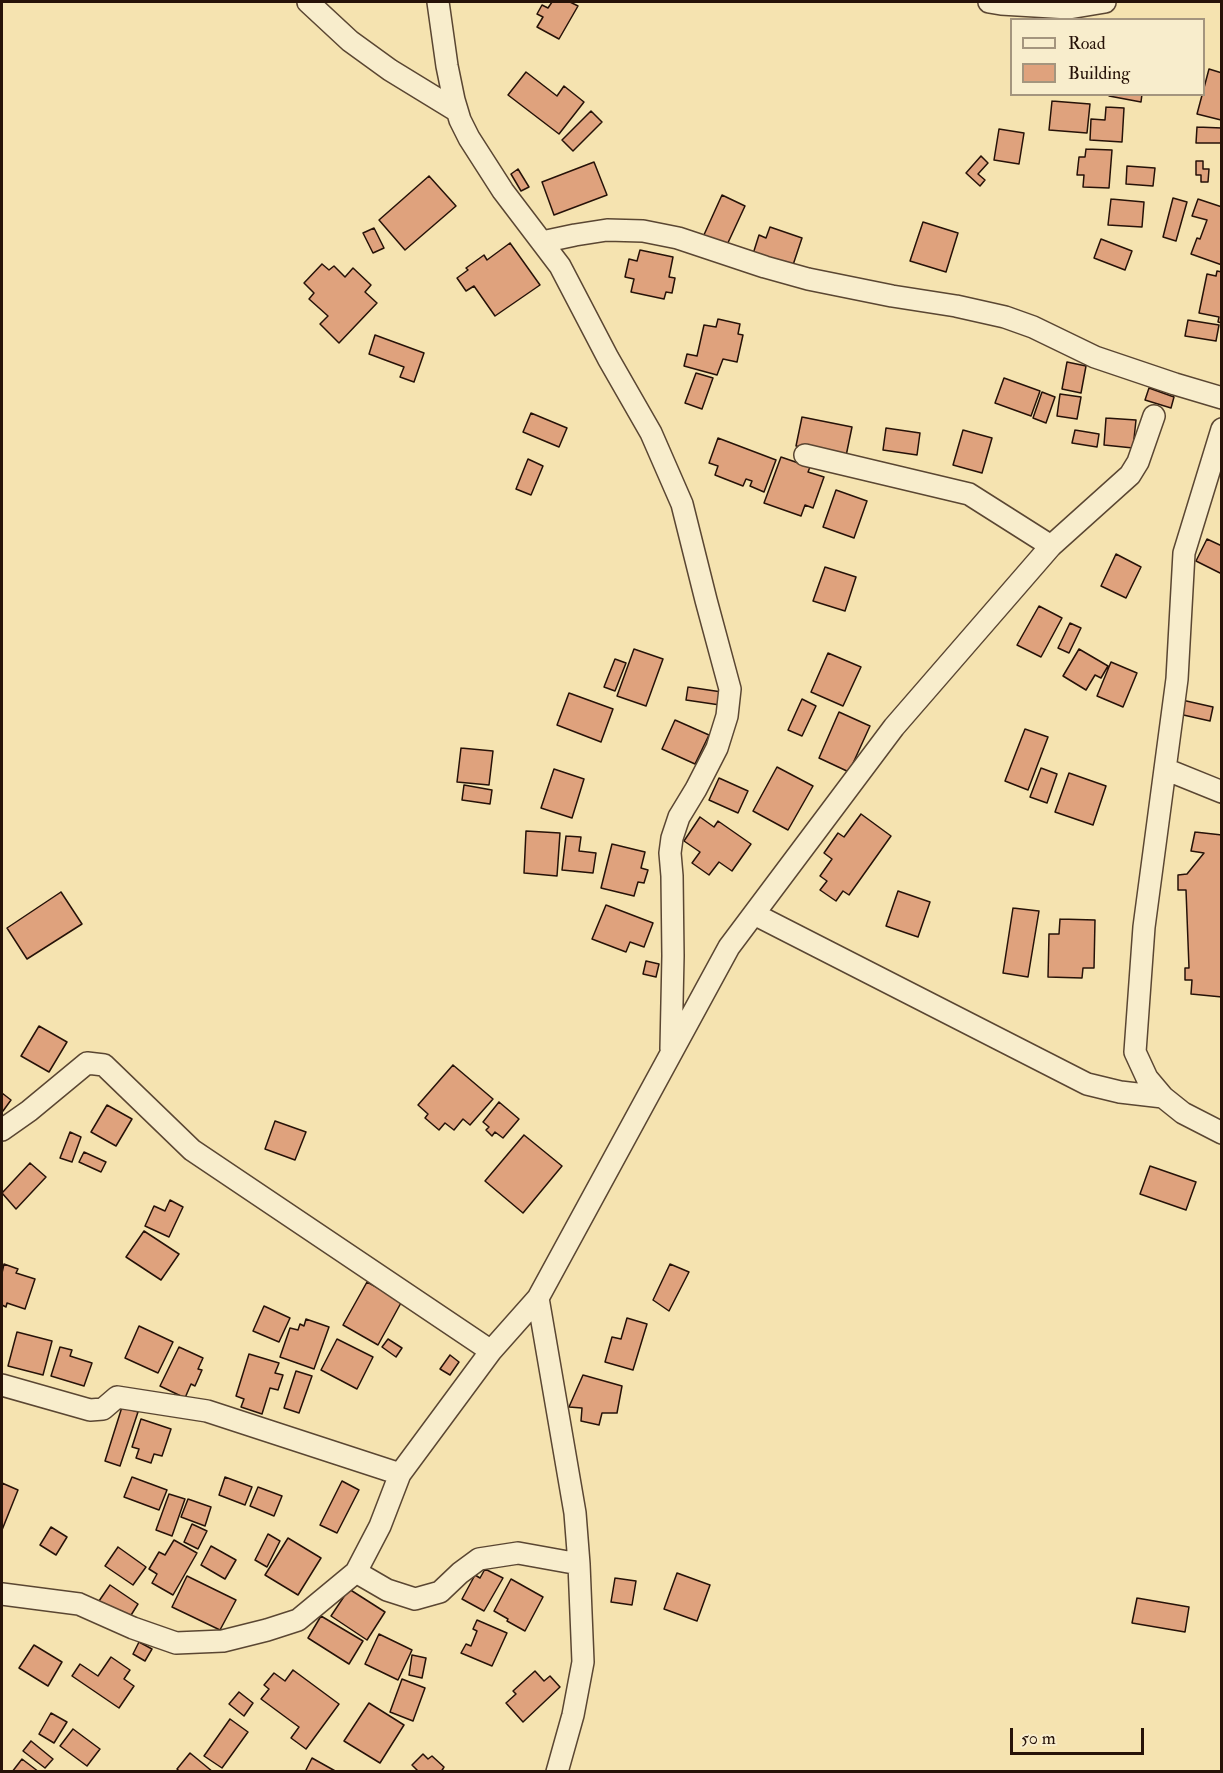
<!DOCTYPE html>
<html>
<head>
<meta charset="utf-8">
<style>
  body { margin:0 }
  #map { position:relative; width:1223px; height:1773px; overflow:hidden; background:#f5e3b0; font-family:"IM FELL Double Pica",serif }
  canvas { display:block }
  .frame { position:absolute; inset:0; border:3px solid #261208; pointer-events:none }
  .legend { position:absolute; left:1010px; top:18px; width:195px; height:78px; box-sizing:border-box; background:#f8edcc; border:2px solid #a4957e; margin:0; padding:8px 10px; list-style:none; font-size:18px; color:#261208 }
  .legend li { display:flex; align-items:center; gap:12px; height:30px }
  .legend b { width:30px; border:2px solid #a4957e }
  .scale { position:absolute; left:1010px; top:1728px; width:134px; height:27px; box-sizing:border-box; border:3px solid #261208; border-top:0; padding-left:8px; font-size:18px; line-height:21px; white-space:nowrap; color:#261208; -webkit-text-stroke:4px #f8edcc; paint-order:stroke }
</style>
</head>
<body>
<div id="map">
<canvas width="1223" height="1773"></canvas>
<div class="frame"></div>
<ul class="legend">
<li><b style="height:8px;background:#f8edcc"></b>Road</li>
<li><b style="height:16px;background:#dfa27d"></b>Building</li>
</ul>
<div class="scale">50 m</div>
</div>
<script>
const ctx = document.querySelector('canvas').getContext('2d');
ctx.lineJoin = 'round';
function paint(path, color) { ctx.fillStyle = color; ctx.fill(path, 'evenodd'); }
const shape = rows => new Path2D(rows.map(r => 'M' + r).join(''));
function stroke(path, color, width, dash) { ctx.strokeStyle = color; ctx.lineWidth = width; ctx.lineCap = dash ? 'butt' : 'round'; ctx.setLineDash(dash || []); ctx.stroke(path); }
const building = shape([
  [552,2,570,2,578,6,559,39,537,27,543,17,537,14,542,5,548,8,552,2],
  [1209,69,1222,73,1221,120,1197,114,1209,69],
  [526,72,557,96,564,86,584,102,559,134,508,95,526,72],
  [1110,94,1142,94,1141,102,1109,96,1110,94],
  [1052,101,1090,104,1087,133,1049,130,1052,101],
  [1106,107,1124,108,1122,142,1090,140,1091,119,1105,120,1106,107],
  [591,111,602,122,573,151,562,140,591,111],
  [1197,127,1222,128,1222,143,1196,143,1197,127],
  [999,129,1024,133,1019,164,994,160,999,129],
  [1086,149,1112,150,1109,188,1083,187,1084,175,1077,175,1079,157,1085,157,1086,149],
  [981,156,988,163,978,174,985,180,980,186,966,173,981,156],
  [1196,161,1203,161,1203,169,1209,169,1208,182,1201,182,1201,175,1196,175,1196,161],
  [594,162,607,195,554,215,542,182,594,162],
  [1127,166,1155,168,1153,186,1126,184,1127,166],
  [518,169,529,187,521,191,511,174,518,169],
  [429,176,456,206,405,250,379,220,429,176],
  [722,195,745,206,726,247,703,237,722,195],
  [1173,198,1187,202,1176,241,1163,237,1173,198],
  [1111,199,1144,202,1142,227,1108,225,1111,199],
  [1198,199,1222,207,1222,265,1191,254,1197,238,1200,239,1207,220,1192,216,1198,199],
  [923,222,958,233,946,272,910,261,923,222],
  [770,227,802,238,792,268,753,254,759,235,766,238,770,227],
  [374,228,384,248,373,253,363,233,374,228],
  [1101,239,1132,251,1125,270,1094,258,1101,239],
  [510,243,540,285,495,316,474,286,466,291,457,278,468,270,466,268,484,255,487,260,510,243],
  [640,250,673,257,669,277,675,278,672,293,666,292,664,299,631,292,634,279,625,277,629,259,637,261,640,250],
  [322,264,329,270,334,266,345,277,353,268,371,285,365,292,377,303,339,343,320,324,328,316,309,299,314,293,304,283,322,264],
  [1217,271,1222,272,1222,323,1218,322,1219,317,1199,313,1207,274,1216,276,1217,271],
  [718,319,740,324,738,334,743,335,737,362,723,359,717,375,684,366,687,354,697,356,704,325,716,327,718,319],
  [1188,320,1219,325,1216,341,1185,336,1188,320],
  [375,335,424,353,414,382,400,377,404,367,369,354,375,335],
  [1067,362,1086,366,1081,393,1062,389,1067,362],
  [696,373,713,378,702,409,685,403,696,373],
  [1004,378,1040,391,1031,416,995,403,1004,378],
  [1149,388,1174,397,1171,408,1145,400,1149,388],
  [1042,392,1055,397,1046,423,1033,418,1042,392],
  [1060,394,1081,397,1077,419,1057,416,1060,394],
  [531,413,567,428,559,447,523,432,531,413],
  [802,417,852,427,846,456,796,446,802,417],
  [1106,418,1136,420,1133,448,1104,445,1106,418],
  [886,428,920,433,917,455,883,450,886,428],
  [963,430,992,438,982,473,953,465,963,430],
  [1075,430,1099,434,1097,447,1072,443,1075,430],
  [718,438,776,460,764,492,750,486,752,481,746,479,743,486,715,475,718,466,709,463,718,438],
  [781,457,810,467,808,472,824,477,813,508,805,505,801,516,764,503,781,457],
  [528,459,543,466,531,495,516,489,528,459],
  [836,490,867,501,854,538,823,527,836,490],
  [1207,539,1222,546,1222,574,1196,561,1207,539],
  [1116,554,1141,567,1126,598,1101,586,1116,554],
  [825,567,856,577,845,611,813,601,825,567],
  [1039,606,1062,618,1041,657,1017,645,1039,606],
  [1070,623,1081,628,1069,653,1058,648,1070,623],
  [634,649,663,659,646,706,617,696,634,649],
  [1079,649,1108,666,1101,678,1095,675,1086,690,1063,676,1079,649],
  [828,653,861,667,843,706,811,692,828,653],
  [615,659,626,663,615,691,604,687,615,659],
  [1111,662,1137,673,1123,707,1097,696,1111,662],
  [688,687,722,692,720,705,686,700,688,687],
  [569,693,613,709,601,742,557,725,569,693],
  [802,699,816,706,802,736,788,730,802,699],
  [1182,700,1213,707,1210,721,1179,714,1182,700],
  [839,712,870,726,849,772,819,758,839,712],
  [675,720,709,735,695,764,662,749,675,720],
  [1025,729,1048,737,1028,790,1005,781,1025,729],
  [461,748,493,751,489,785,457,782,461,748],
  [777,767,813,786,788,830,753,811,777,767],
  [1041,768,1057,774,1047,803,1030,797,1041,768],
  [554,769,584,779,572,818,541,808,554,769],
  [1069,773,1106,786,1093,825,1055,812,1069,773],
  [719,778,748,791,738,813,709,800,719,778],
  [464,785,492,790,490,804,462,800,464,785],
  [861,814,891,836,849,895,843,891,836,901,820,890,827,881,820,876,832,859,824,853,838,833,844,837,861,814],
  [700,817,714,827,718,821,751,844,732,871,719,862,709,875,692,863,700,852,684,841,700,817],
  [526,831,560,833,557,876,524,873,526,831],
  [1195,832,1222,835,1222,997,1191,994,1192,980,1185,980,1185,968,1189,968,1186,890,1178,890,1178,875,1187,874,1204,853,1191,851,1195,832],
  [566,836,581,837,579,851,596,853,593,873,562,870,566,836],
  [612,844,645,852,641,868,648,870,644,883,638,882,634,896,601,888,612,844],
  [898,891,930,902,918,937,886,926,898,891],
  [61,892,82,924,27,959,7,928,61,892],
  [606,905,653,923,644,947,630,942,626,952,592,939,606,905],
  [1013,908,1039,911,1028,977,1003,973,1013,908],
  [1060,919,1095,920,1094,968,1083,968,1082,978,1048,977,1049,934,1059,934,1060,919],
  [646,961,659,964,656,977,643,974,646,961],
  [39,1026,67,1042,49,1072,21,1056,39,1026],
  [453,1065,493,1099,470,1125,463,1119,454,1130,445,1123,439,1130,425,1118,428,1114,418,1105,453,1065],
  [2,1093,11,1100,3,1111,2,1110,2,1093],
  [499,1102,519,1119,503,1138,495,1132,492,1136,486,1130,489,1127,483,1122,499,1102],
  [107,1105,132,1119,116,1146,91,1132,107,1105],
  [275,1121,306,1132,295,1160,265,1149,275,1121],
  [70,1132,81,1137,72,1162,60,1158,70,1132],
  [524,1135,562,1166,523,1213,485,1181,524,1135],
  [84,1152,106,1162,101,1172,79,1162,84,1152],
  [30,1163,46,1177,16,1209,2,1193,30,1163],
  [1150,1166,1196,1182,1186,1210,1140,1194,1150,1166],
  [170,1200,183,1207,169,1237,145,1226,154,1206,165,1211,170,1200],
  [144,1231,179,1254,161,1280,126,1257,144,1231],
  [4,1264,18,1269,16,1273,35,1279,25,1309,7,1303,6,1307,2,1305,2,1273,4,1264],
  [670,1264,689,1272,669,1311,653,1300,670,1264],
  [367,1282,402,1301,378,1345,343,1325,367,1282],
  [264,1306,290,1318,279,1342,253,1331,264,1306],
  [627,1318,647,1324,633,1370,605,1362,612,1337,621,1339,627,1318],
  [306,1319,329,1327,314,1369,280,1357,290,1328,298,1330,300,1324,304,1326,306,1319],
  [139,1326,173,1342,158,1373,125,1358,139,1326],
  [17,1332,52,1341,43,1375,8,1366,17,1332],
  [337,1339,373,1357,357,1389,321,1370,337,1339],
  [388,1339,402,1348,396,1357,382,1347,388,1339],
  [60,1347,72,1350,70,1356,92,1363,84,1386,51,1376,60,1347],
  [179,1347,203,1358,198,1369,202,1370,195,1386,191,1384,185,1398,160,1386,179,1347],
  [249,1354,279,1363,275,1373,283,1375,278,1390,270,1388,262,1414,241,1407,244,1399,236,1396,249,1354],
  [450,1355,459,1362,450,1375,440,1369,450,1355],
  [296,1371,312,1376,299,1413,284,1408,296,1371],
  [583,1375,622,1386,617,1413,602,1413,599,1425,581,1421,582,1408,569,1407,583,1375],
  [122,1407,138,1412,120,1466,105,1461,122,1407],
  [141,1419,171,1429,162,1456,154,1454,151,1463,136,1458,139,1449,132,1447,141,1419],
  [132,1477,167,1490,159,1510,124,1497,132,1477],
  [225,1477,252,1487,245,1505,219,1495,225,1477],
  [342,1481,359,1490,337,1533,320,1525,342,1481],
  [2,1483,18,1490,2,1530,2,1483],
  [258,1487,282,1496,274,1516,250,1506,258,1487],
  [169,1494,185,1499,172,1536,156,1530,169,1494],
  [188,1499,211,1507,205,1526,181,1517,188,1499],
  [192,1524,207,1531,198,1549,184,1542,192,1524],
  [51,1527,67,1537,56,1555,40,1545,51,1527],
  [268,1534,280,1541,267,1567,255,1560,268,1534],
  [288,1538,321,1558,298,1595,265,1575,288,1538],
  [174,1540,197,1553,173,1595,152,1583,157,1574,149,1569,159,1552,165,1555,174,1540],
  [211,1546,236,1560,225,1579,201,1565,211,1546],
  [118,1547,146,1567,133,1585,105,1566,118,1547],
  [485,1569,503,1578,484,1611,462,1599,475,1575,480,1578,485,1569],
  [677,1573,710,1585,697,1621,664,1609,677,1573],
  [187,1576,236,1600,220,1630,172,1607,187,1576],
  [615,1578,636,1581,632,1605,611,1602,615,1578],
  [511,1579,543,1597,525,1631,507,1621,508,1619,494,1611,511,1579],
  [110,1585,138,1604,128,1620,99,1601,110,1585],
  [349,1589,385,1612,367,1640,331,1616,349,1589],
  [1137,1598,1189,1607,1185,1632,1132,1623,1137,1598],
  [321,1616,363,1641,349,1664,308,1638,321,1616],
  [477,1620,507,1633,492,1666,461,1653,466,1644,471,1646,477,1631,473,1629,477,1620],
  [379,1634,412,1650,398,1680,365,1664,379,1634],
  [139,1642,152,1649,145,1661,133,1654,139,1642],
  [34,1645,62,1662,48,1686,19,1668,34,1645],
  [412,1655,426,1658,422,1678,409,1675,412,1655],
  [111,1657,130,1670,124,1679,134,1686,119,1708,72,1676,80,1664,98,1676,111,1657],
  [293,1670,339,1704,306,1749,291,1738,299,1727,261,1699,269,1689,264,1685,274,1673,285,1681,293,1670],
  [535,1671,544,1681,550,1676,560,1687,523,1722,506,1703,516,1694,513,1691,535,1671],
  [402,1679,425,1688,413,1721,390,1712,402,1679],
  [239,1692,253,1703,244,1716,229,1704,239,1692],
  [369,1703,404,1725,380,1763,344,1741,369,1703],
  [51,1713,67,1722,54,1743,39,1734,51,1713],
  [230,1719,248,1732,222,1768,204,1756,230,1719],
  [73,1729,100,1749,87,1766,60,1746,73,1729],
  [31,1741,53,1759,45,1768,23,1751,31,1741],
  [190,1753,213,1772,180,1772,177,1769,190,1753],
  [423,1754,428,1759,432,1756,444,1767,441,1772,419,1772,412,1765,423,1754],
  [312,1758,337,1772,305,1772,312,1758],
  [22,1759,39,1772,12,1772,22,1759]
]);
paint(building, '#dfa27d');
stroke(building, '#261208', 1.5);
const street = shape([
  [308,2,350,41,390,70,457,111],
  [438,2,447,66,454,100,460,120,469,138,503,191,560,266,608,358,651,433,682,504,706,600,730,689,727,716,717,748,696,789,679,817,672,838,670,853,672,876,673,956,671,1049],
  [989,2,1001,4,1069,8,1105,2],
  [542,242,575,235,607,230,643,231,678,238,765,267,808,279,892,296,956,306,1005,317,1033,327,1095,357,1175,384,1222,398],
  [1222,429,1184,553,1177,679,1144,927,1135,1052,1147,1078,1163,1097,1183,1113,1222,1133],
  [1051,546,1130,475,1138,462,1154,416],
  [1165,769,1222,792],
  [754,914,1087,1084,1120,1092,1163,1097],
  [2,1130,29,1111,87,1063,104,1065,192,1150,491,1351],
  [538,1298,575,1513,579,1564,583,1662,573,1715,557,1772],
  [2,1385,90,1410,103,1409,117,1397,207,1411,400,1474],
  [356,1572,387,1590,415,1599,440,1592,460,1573,479,1559,518,1553,579,1564],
  [2,1594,79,1604,133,1628,176,1643,223,1641,267,1630,298,1620,356,1572,380,1526,400,1474,491,1351,538,1298,729,947,894,727,1051,546,969,494,805,455]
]);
stroke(street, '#5a4632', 24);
stroke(street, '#f8edcc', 21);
</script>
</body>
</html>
